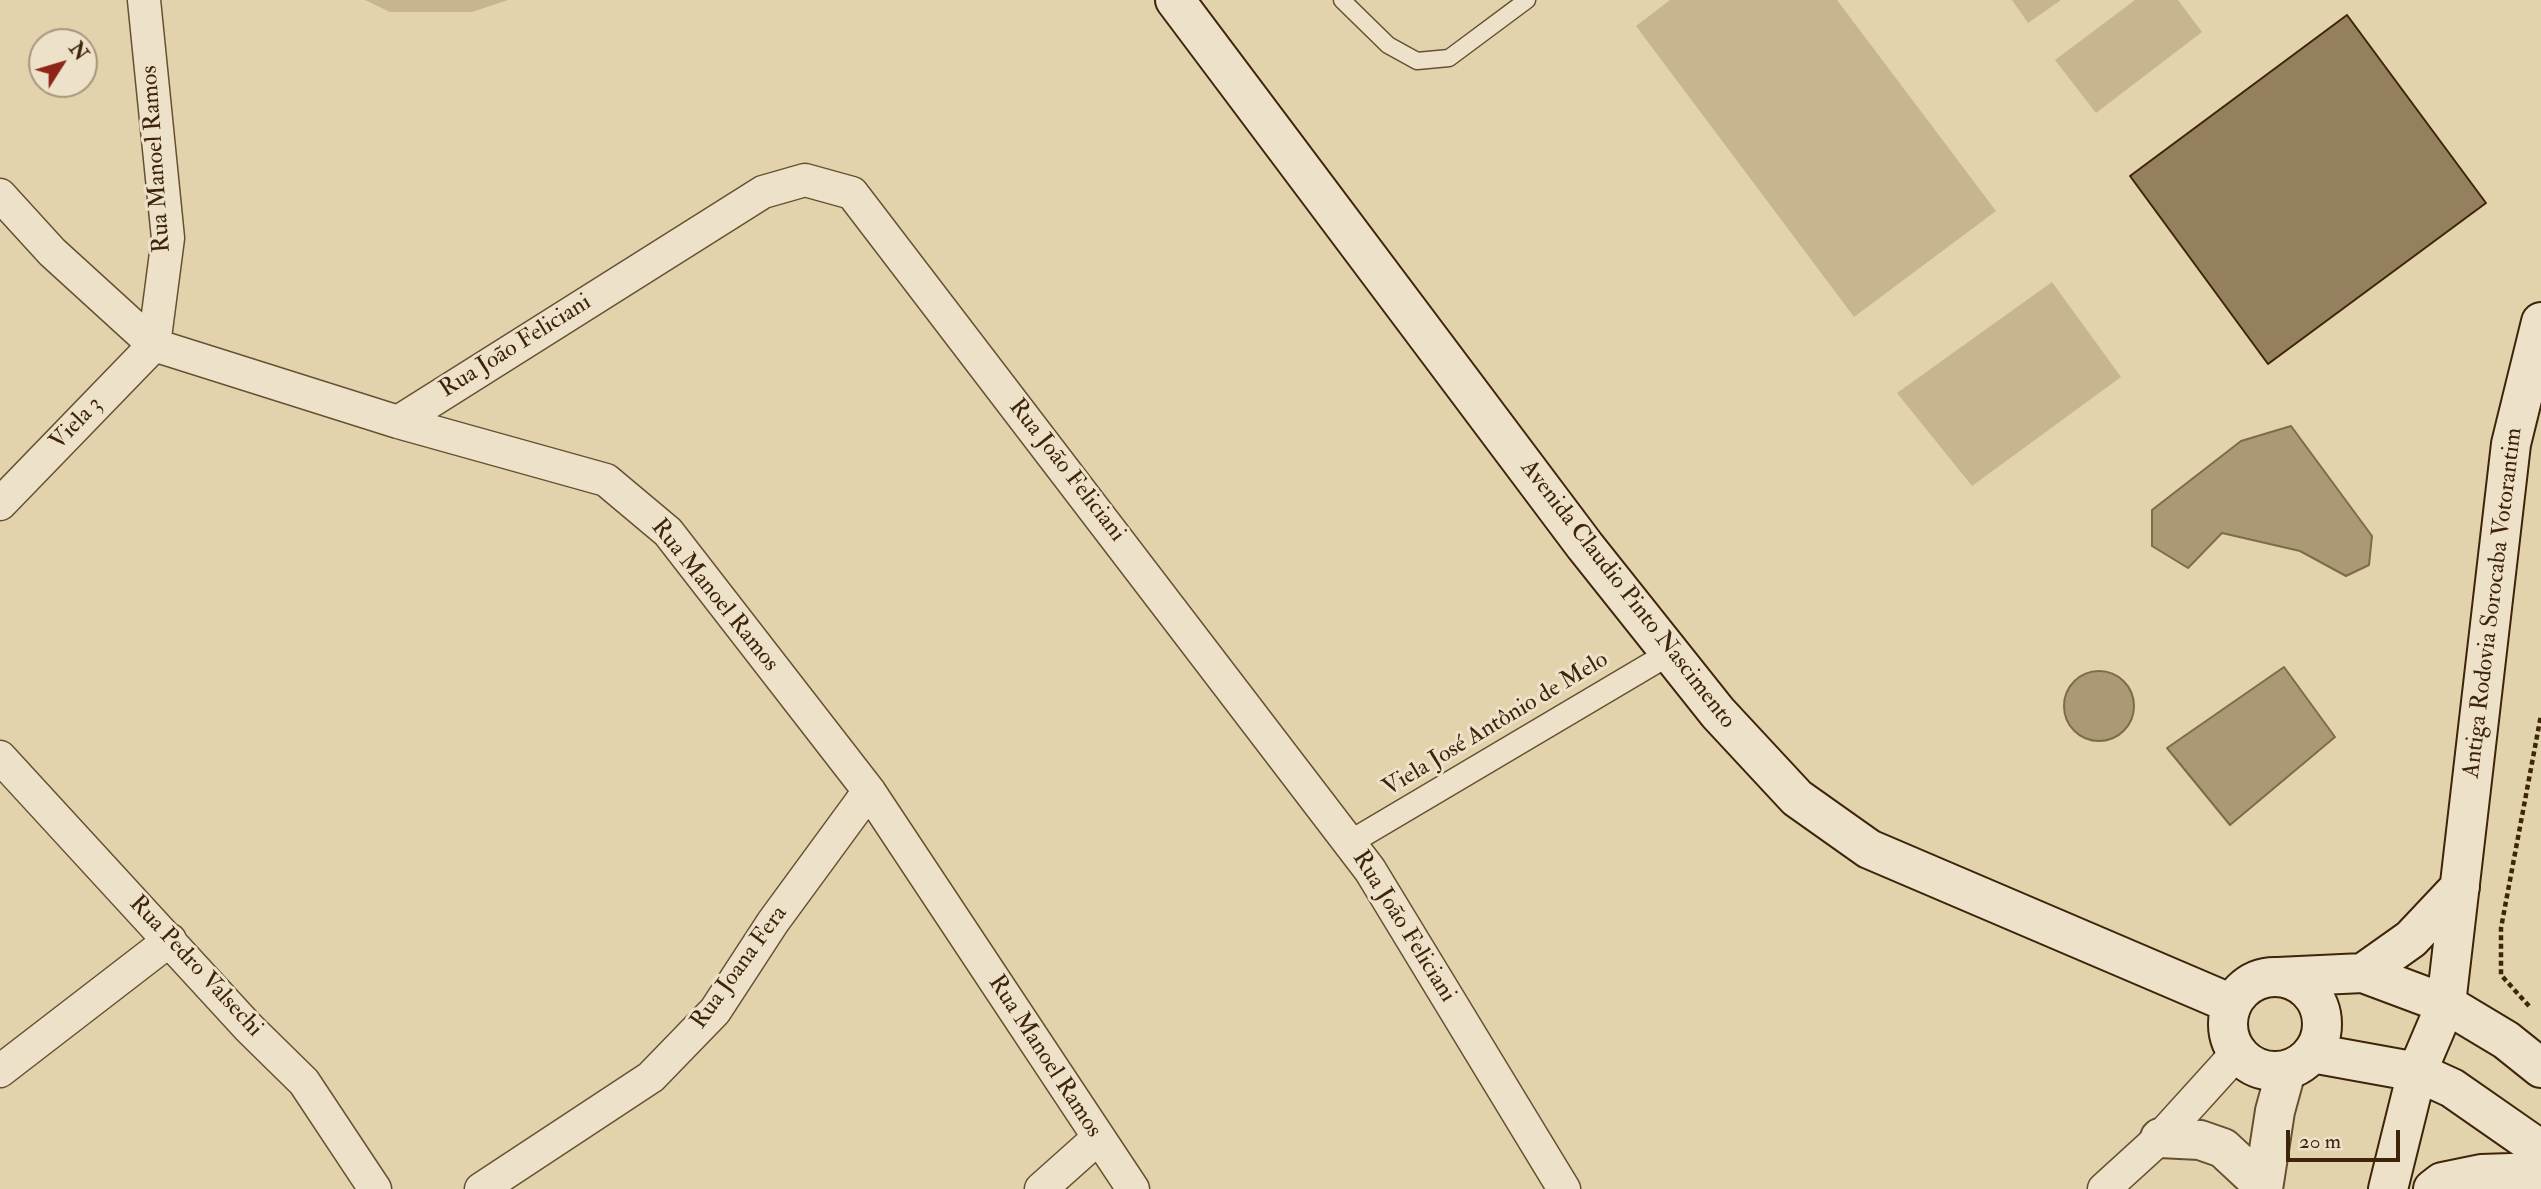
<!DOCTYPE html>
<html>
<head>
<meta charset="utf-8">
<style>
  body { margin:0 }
  #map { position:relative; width:2541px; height:1189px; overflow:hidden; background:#e3d3ac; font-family:"IM FELL Double Pica",serif }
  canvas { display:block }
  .north { position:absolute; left:28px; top:28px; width:70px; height:70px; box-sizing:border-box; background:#ede2c9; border:2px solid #a7967c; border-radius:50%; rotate:53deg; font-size:19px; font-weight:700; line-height:28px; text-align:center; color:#3e2409 }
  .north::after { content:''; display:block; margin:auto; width:24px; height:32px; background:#8f2418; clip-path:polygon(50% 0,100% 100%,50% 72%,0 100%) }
  .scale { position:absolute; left:2286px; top:1130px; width:114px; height:32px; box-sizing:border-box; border:4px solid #3e2409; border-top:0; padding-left:9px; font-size:21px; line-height:24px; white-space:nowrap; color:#3e2409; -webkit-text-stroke:5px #ede2c9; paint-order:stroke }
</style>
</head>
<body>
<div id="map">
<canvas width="2541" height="1189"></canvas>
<div class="north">N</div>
<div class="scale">20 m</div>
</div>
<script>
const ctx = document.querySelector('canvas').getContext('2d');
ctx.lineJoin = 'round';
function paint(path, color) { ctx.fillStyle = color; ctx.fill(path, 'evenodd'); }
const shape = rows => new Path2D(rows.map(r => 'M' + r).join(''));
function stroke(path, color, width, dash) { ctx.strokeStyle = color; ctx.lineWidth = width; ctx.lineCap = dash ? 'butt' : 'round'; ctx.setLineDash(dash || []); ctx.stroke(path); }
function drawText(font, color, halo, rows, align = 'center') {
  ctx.font = font + ' "IM FELL Double Pica",serif'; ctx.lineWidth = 6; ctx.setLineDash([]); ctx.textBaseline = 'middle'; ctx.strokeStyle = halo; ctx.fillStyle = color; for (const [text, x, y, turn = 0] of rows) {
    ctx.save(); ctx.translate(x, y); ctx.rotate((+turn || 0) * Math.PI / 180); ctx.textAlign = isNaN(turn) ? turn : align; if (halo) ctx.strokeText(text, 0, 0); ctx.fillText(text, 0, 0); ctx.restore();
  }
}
paint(shape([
  [365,0,508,0,472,12,390,12],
  [1670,0,1837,0,1996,211,1854,317,1636,26],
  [2012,0,2061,0,2028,23],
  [2135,0,2178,0,2202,32,2096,113,2055,60],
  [2052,282,2121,377,1972,486,1897,393]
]), '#c7b590');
const water = shape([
  [2291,426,2372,536,2369,565,2346,576,2300,551,2222,533,2188,568,2152,546,2152,510,2241,441,2291,426],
  [2284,667,2335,737,2230,825,2167,748,2284,667],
  '2064 706a35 35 0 1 1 70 0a35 35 0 1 1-70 0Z'
]);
paint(water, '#ab9875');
stroke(water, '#7f6a4a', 2);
const building = shape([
  [2347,15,2486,203,2268,364,2130,176,2347,15]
]);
paint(building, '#947f5e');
stroke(building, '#3e2409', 2);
const service = shape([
  [1342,0,1388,45,1417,61,1449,58,1527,0]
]);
const pedestrian = shape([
  [1349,843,1670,653]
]);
const minor = shape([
  [144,0,168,238,154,345,398,422,606,480,668,532,869,791,1133,1189],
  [0,195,52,252,154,345,0,504],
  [398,422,763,192,805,180,852,193,1370,870,1564,1189],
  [0,757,248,1027,304,1082,375,1189],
  [0,1071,170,940],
  [481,1189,651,1077,715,1011,773,922,869,791],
  [1041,1189,1097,1139],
  [2104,1189,2160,1138,2237,1053]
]);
const tertiary = shape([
  [2160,1138,2200,1140,2223,1148,2253,1176,2262,1189],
  [2263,1189,2275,1111,2286,1071]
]);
const secondary = shape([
  [1175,0,1585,546,1718,713,1797,798,1869,849,2232,1004],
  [2363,973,2411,939,2460,887],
  [2278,977,2363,973,2446,1004,2506,1040,2541,1068],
  '2228 1024a47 47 0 1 1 94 0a47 47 0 1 1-94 0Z',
  [2312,1053,2417,1072,2452,1088,2541,1150],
  [2388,1189,2417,1072,2446,1004,2511,444,2541,322],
  [2433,1189,2442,1182,2481,1174,2541,1172]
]);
stroke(service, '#675032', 19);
stroke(pedestrian, '#675032', 26);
stroke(minor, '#675032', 35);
stroke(tertiary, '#675032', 42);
stroke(secondary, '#3e2409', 42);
stroke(shape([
  [2529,1006,2501,975,2501,928,2541,715]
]), '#3e2409', 4.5, [5, 3.5]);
stroke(service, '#ede2c9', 16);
stroke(pedestrian, '#ede2c9', 23);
stroke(minor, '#ede2c9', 32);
stroke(tertiary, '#ede2c9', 38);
stroke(secondary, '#ede2c9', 38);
drawText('24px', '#3e2409', '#ede2c9', [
  ["Rua Manoel Ramos",157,159,-94],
  ["Rua João Feliciani",516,347,-32],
  ["Viela 3",77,424,-46],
  ["Rua João Feliciani",1066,471,52],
  ["Avenida Claudio Pinto Nascimento",1627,595,52],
  ["Rua Manoel Ramos",714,596,51],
  ["Antiga Rodovia Sorocaba Votorantim",2494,603,-83],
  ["Viela José Antônio de Melo",1496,725,-31],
  ["Rua João Feliciani",1403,927,58],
  ["Rua Pedro Valsechi",195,967,47],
  ["Rua Joana Fera",740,968,-54],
  ["Rua Manoel Ramos",1044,1057,57]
]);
</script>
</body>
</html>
